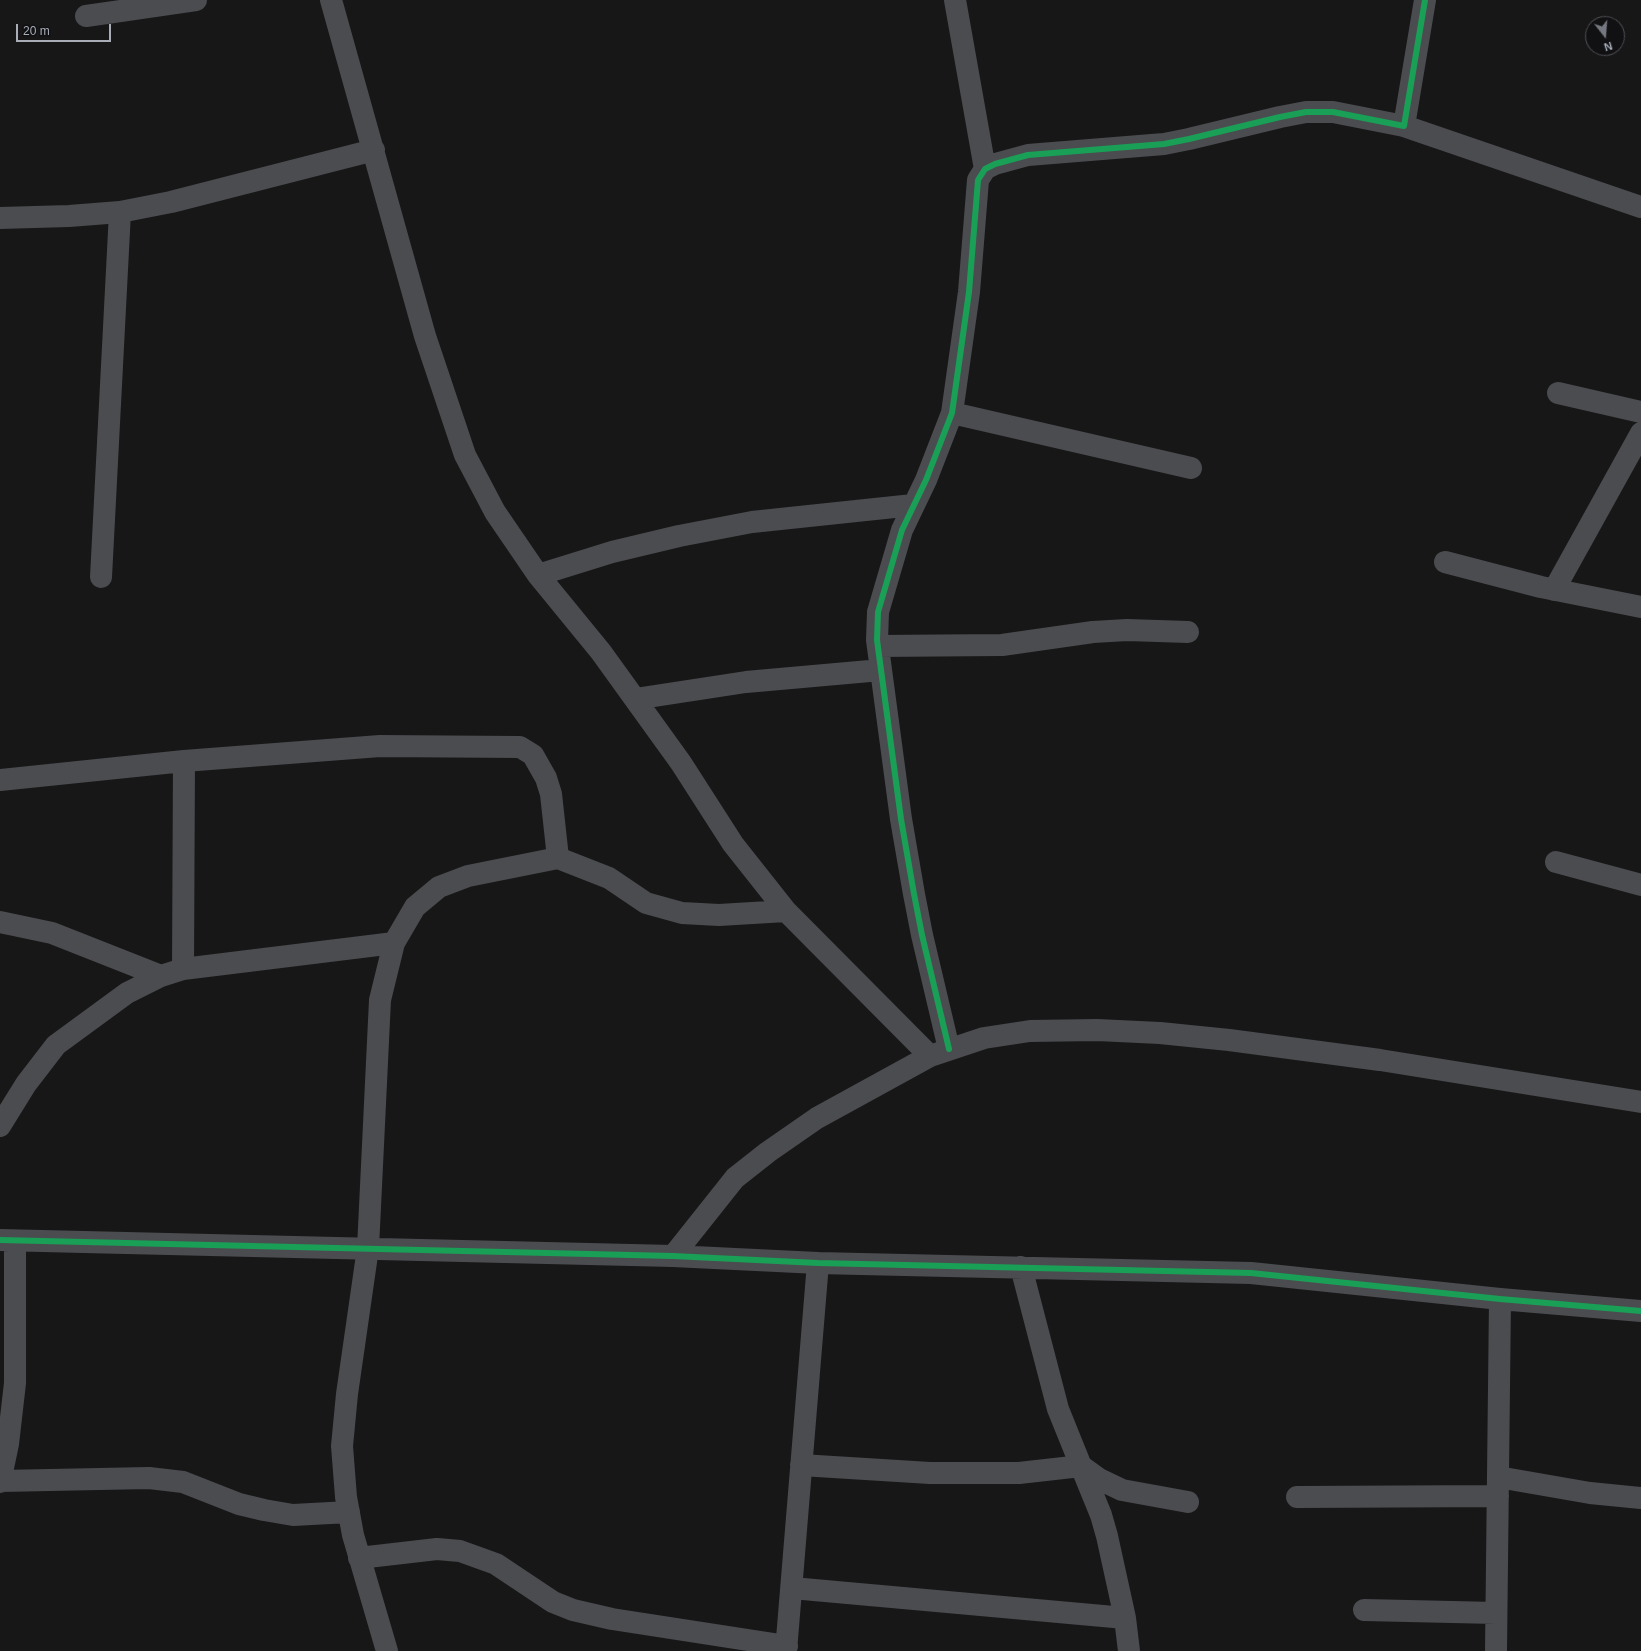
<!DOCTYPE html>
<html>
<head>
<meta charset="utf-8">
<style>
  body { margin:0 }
  #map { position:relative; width:1641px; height:1651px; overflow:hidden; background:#171717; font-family:Arial,sans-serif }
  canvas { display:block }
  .north { position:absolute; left:1585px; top:16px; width:40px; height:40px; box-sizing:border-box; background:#111113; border:1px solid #4d4f55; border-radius:50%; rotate:163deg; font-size:11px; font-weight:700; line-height:16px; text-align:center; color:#a8adb8 }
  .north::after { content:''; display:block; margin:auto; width:14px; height:18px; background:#757880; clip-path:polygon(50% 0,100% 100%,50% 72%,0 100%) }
  .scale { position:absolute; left:16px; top:24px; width:95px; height:18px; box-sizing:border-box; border:2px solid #a8adb8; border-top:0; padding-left:5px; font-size:12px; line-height:14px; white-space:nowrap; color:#a8adb8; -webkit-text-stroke:3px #111113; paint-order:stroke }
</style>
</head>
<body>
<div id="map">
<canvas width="1641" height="1651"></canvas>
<div class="north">N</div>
<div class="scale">20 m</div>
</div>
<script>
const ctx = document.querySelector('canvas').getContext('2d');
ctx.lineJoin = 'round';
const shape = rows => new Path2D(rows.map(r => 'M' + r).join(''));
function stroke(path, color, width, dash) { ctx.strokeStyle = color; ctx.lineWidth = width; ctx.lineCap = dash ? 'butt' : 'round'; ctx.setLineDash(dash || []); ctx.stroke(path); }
stroke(shape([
  [331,0,425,336,465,455,495,512,538,575,601,652,681,763,733,844,786,911,930,1056],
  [955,0,985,169],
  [86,16,196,0],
  [1404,126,1641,207],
  [0,218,69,216,120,212,171,202,374,150],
  [1558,393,1641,412],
  [952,413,1191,468],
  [1445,562,1541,587,1641,607],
  [538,575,612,552,679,536,752,522,913,505],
  [101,577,120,212],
  [1554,590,1641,433],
  [878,646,1002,645,1093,632,1127,630,1188,632],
  [635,699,746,682,881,670],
  [0,780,184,761,380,746,520,747,533,755,546,778,551,794,558,858],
  [1556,862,1641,885],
  [0,922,52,933,161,976],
  [183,969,184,761],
  [949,1049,922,935,914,894,901,819,877,640,878,612,902,530,926,480,952,413,969,292,978,180,985,169,995,164,1028,155,1164,144,1189,139,1280,117,1306,112,1333,112,1404,126,1425,0],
  [0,1126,26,1084,56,1045,127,993,161,976,183,969,394,943],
  [0,1240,673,1256,818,1263,1251,1273,1500,1299,1641,1311],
  [673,1256,735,1178,768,1152,817,1118,930,1056,984,1038,1030,1031,1097,1030,1160,1033,1229,1040,1380,1060,1641,1102],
  [1021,1267,1058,1409,1081,1466,1099,1479,1122,1490,1188,1502],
  [801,1465,930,1473,1019,1473,1081,1466,1101,1515,1107,1536,1125,1618,1129,1651],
  [1498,1477,1590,1493,1641,1498],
  [0,1481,149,1478,183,1482,239,1504,264,1510,293,1515,349,1512],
  [0,1482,8,1444,15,1383,15,1241],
  [1297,1497,1498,1496],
  [359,1558,437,1549,460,1551,496,1564,553,1602,573,1610,612,1619,787,1646],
  [792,1588,1125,1618],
  [1364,1610,1496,1613],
  [387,1651,353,1535,346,1497,342,1446,347,1394,368,1248,380,1000,394,943,415,907,439,887,468,876,558,858,609,878,646,903,682,913,719,915,786,911],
  [786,1651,818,1263],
  [1496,1651,1500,1299]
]), '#4b4c50', 22);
stroke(shape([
  [949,1049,922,935,914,894,901,819,877,640,878,612,902,530,926,480,952,413,969,292,978,180,985,169,995,164,1028,155,1164,144,1189,139,1280,117,1306,112,1333,112,1404,126,1425,0],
  [0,1240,673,1256,818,1263,1251,1273,1500,1299,1641,1311]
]), '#1a9f57', 6);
</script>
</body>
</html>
